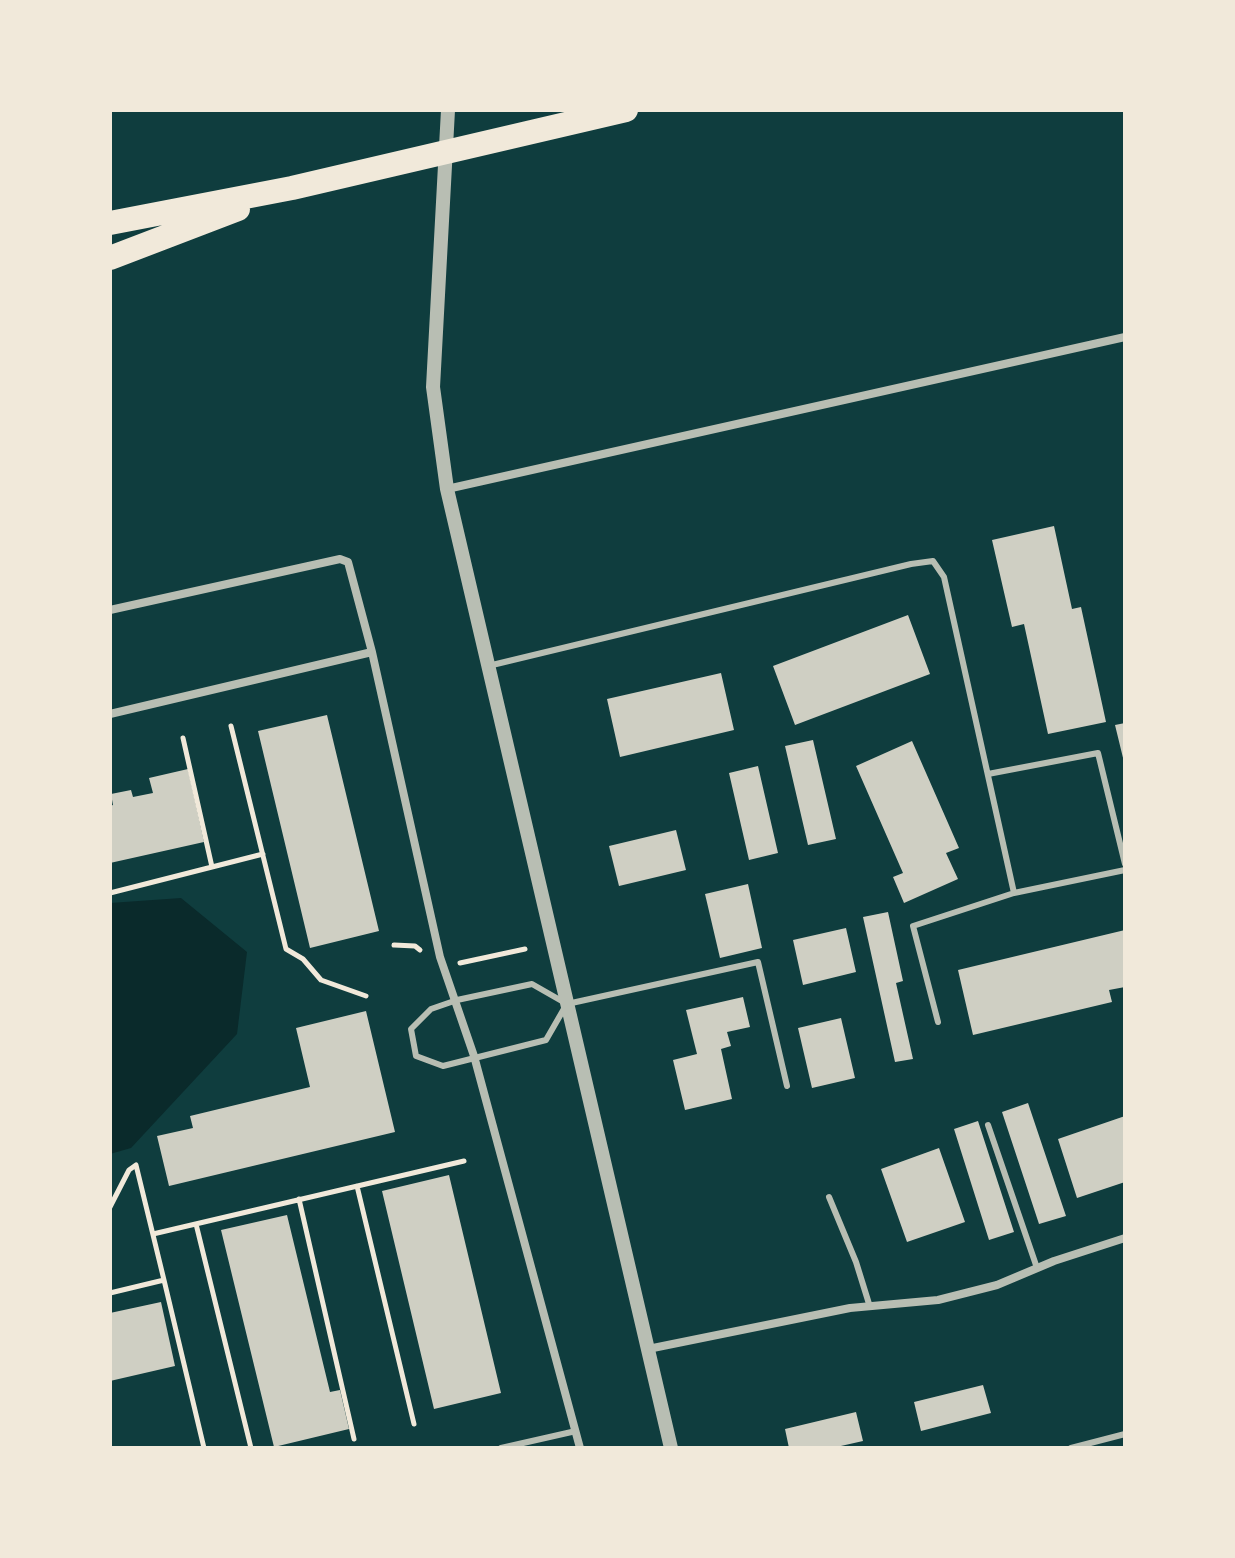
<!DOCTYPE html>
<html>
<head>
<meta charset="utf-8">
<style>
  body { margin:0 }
  #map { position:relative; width:1235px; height:1558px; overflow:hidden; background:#0f3d3e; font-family:"PT Sans Narrow",sans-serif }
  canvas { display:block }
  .frame { position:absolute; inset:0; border:112px solid #f1e9da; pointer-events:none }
</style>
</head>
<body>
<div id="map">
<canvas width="1235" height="1558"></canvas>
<div class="frame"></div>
</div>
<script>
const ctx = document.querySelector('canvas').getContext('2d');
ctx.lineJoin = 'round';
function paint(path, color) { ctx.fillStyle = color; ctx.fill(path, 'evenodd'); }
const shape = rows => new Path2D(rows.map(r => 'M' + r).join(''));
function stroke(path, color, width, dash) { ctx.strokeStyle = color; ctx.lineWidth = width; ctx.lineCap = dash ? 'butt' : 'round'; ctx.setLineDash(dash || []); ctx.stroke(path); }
paint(shape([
  [181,898,247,952,237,1034,131,1148,110,1154,110,903]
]), '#0a2a2b');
paint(shape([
  [1054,526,1072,609,1081,607,1106,722,1048,734,1024,624,1012,627,992,540],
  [908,615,930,674,795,725,773,666],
  [721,673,734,730,620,757,607,699],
  [327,715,379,931,310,948,258,731],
  [1125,723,1125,761,1124,762,1115,725],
  [813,740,836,839,808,845,785,746],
  [912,741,959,848,946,853,958,879,904,903,893,877,903,873,856,766],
  [758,766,778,853,749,860,729,773],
  [188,769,204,842,110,863,110,806,113,805,111,794,131,790,133,797,153,793,149,778],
  [676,830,686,870,619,886,609,846],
  [748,884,762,948,720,958,705,894],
  [888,912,903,981,896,983,913,1059,895,1062,863,917],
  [846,928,856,972,803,985,793,940],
  [1125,930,1125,987,1109,990,1112,1002,973,1035,958,970],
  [743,997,750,1027,727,1032,731,1046,721,1049,732,1099,685,1110,673,1060,697,1054,686,1010],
  [366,1011,395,1132,169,1186,157,1136,193,1128,190,1116,310,1087,296,1028],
  [841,1018,855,1078,812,1088,798,1028],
  [1028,1103,1066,1216,1039,1224,1002,1112],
  [1125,1116,1125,1182,1077,1198,1058,1139],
  [978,1121,1014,1232,989,1240,954,1129],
  [939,1148,965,1222,907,1242,881,1169],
  [449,1175,501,1393,434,1409,382,1191],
  [287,1215,330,1392,340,1390,349,1429,274,1447,221,1230],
  [161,1302,175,1366,110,1381,110,1313],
  [983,1385,991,1413,921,1431,914,1402],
  [856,1412,863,1441,832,1448,789,1448,785,1429]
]), '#cfcfc3');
stroke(shape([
  [231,726,286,949,303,959,321,980,366,996],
  [183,738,212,867],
  [110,893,263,854],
  [394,945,415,946,420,950],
  [460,963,525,949],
  [357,1186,414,1424],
  [299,1199,354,1439],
  [110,1207,129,1170,136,1165,164,1280],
  [196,1224,251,1448],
  [153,1234,464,1161],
  [110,1293,164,1280,204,1448]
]), '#f1e9da', 5);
stroke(shape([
  [488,666,911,564,933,561,944,577,1014,893,913,926,938,1022],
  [988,774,1098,753,1125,864],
  [1014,893,1125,870],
  [565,1007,546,1040,443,1066,416,1056,411,1029,431,1009,457,1000,532,984,567,1004,758,962,787,1086],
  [988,1125,1037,1268],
  [829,1197,856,1262,870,1307],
  [501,1448,576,1431],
  [1071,1448,1125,1434]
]), '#b8beb3', 6);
stroke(shape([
  [447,489,1125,337],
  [110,610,340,559,348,562,372,652,440,957,474,1056,580,1448],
  [110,714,372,652],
  [648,1349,850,1308,938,1300,997,1285,1054,1261,1125,1238]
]), '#b8beb3', 8);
stroke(shape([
  [448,110,433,387,447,489,671,1448]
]), '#b8beb3', 14);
stroke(shape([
  [110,223,292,188,626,110],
  [110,258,238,209]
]), '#f1e9da', 24);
</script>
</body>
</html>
